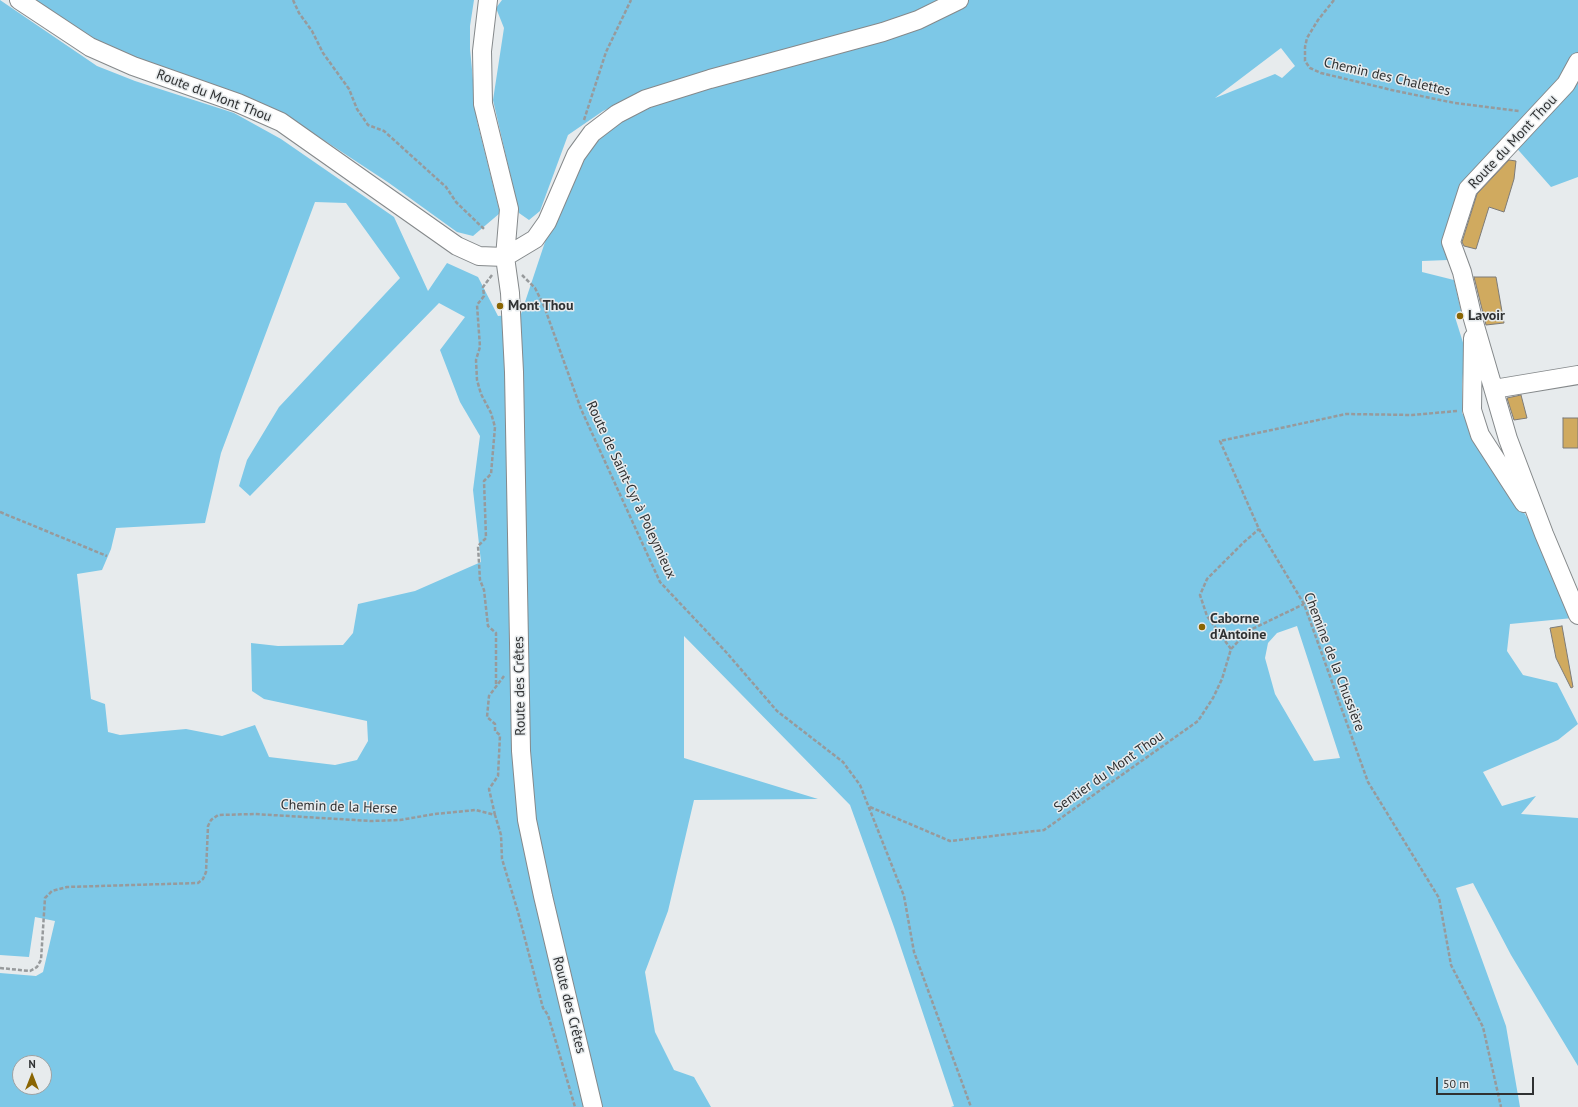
<!DOCTYPE html>
<html>
<head>
<meta charset="utf-8">
<style>
  body { margin:0 }
  #map { position:relative; width:1578px; height:1107px; overflow:hidden; background:#e7ebed; font-family:"PT Sans",sans-serif }
  canvas { display:block }
  .north { position:absolute; left:12px; top:1055px; width:40px; height:40px; box-sizing:border-box; background:#e7ebed; border:1px solid #9da1a2; border-radius:50%; rotate:0deg; font-size:11px; font-weight:700; line-height:16px; text-align:center; color:#2f3132 }
  .north::after { content:''; display:block; margin:auto; width:14px; height:18px; background:#8a6503; clip-path:polygon(50% 0,100% 100%,50% 72%,0 100%) }
  .scale { position:absolute; left:1436px; top:1077px; width:98px; height:18px; box-sizing:border-box; border:2px solid #2f3132; border-top:0; padding-left:5px; font-size:12px; line-height:14px; white-space:nowrap; color:#2f3132; -webkit-text-stroke:3px #e7ebed; paint-order:stroke }
</style>
</head>
<body>
<div id="map">
<canvas width="1578" height="1107"></canvas>
<div class="north">N</div>
<div class="scale">50 m</div>
</div>
<script>
const ctx = document.querySelector('canvas').getContext('2d');
ctx.lineJoin = 'round';
function paint(path, color) { ctx.fillStyle = color; ctx.fill(path, 'evenodd'); }
const shape = rows => new Path2D(rows.map(r => 'M' + r).join(''));
function stroke(path, color, width, dash) { ctx.strokeStyle = color; ctx.lineWidth = width; ctx.lineCap = dash ? 'butt' : 'round'; ctx.setLineDash(dash || []); ctx.stroke(path); }
function drawText(font, color, halo, rows, align = 'center') {
  ctx.font = font + ' "PT Sans",sans-serif'; ctx.lineWidth = 3; ctx.setLineDash([]); ctx.textBaseline = 'middle'; ctx.strokeStyle = halo; ctx.fillStyle = color; for (const [text, x, y, turn = 0] of rows) {
    ctx.save(); ctx.translate(x, y); ctx.rotate((+turn || 0) * Math.PI / 180); ctx.textAlign = isNaN(turn) ? turn : align; if (halo) ctx.strokeText(text, 0, 0); ctx.fillText(text, 0, 0); ctx.restore();
  }
}
paint(shape([
  [0,0,97,66,135,81,234,113,281,139,394,217,428,291,447,263,478,277,498,316,521,314,551,224,580,162,612,125,661,103,968,0,1578,0,1578,55,1564,83,1482,163,1448,260,1422,261,1422,272,1454,280,1461,311,1455,317,1465,349,1462,385,1462,413,1528,519,1573,618,1510,624,1507,651,1523,675,1557,683,1578,724,1558,740,1483,772,1502,806,1536,796,1521,814,1578,818,1578,1066,1511,955,1473,883,1456,888,1506,1026,1520,1107,951,1107,954,1106,894,927,850,805,684,636,684,758,818,799,694,800,668,911,645,972,655,1032,674,1070,694,1077,711,1107,0,1107,0,973,36,976,43,972,55,921,35,917,29,957,0,955],
  [1281,48,1295,66,1282,78,1275,74,1215,98],
  [315,202,346,203,400,278,279,407,247,460,239,486,250,496,439,303,465,317,440,350,460,402,480,436,473,490,481,562,415,591,358,604,353,633,343,645,278,646,251,643,252,691,264,699,367,721,368,741,357,760,335,765,269,757,255,725,222,736,186,729,120,735,108,732,105,704,91,699,77,574,102,570,111,549,116,528,205,523,221,453],
  [1297,626,1340,758,1314,761,1275,694,1265,658,1268,643,1277,633],
  [20,1063,44,1063,44,1087,20,1087],
  [32,0,474,0,470,26,470,49,477,121,500,213,473,236,457,232,389,183,281,112,239,95,137,59,95,40],
  [502,0,950,0,914,17,652,88,603,111,568,135,540,211,529,220,519,213,493,100,504,28,496,8],
  [1578,81,1578,177,1551,187,1513,144,1569,86]
]), '#7dc8e7');
const building = shape([
  [1509,160,1516,161,1514,179,1504,212,1489,207,1476,249,1464,246,1462,242,1477,194,1509,160],
  [1474,277,1496,277,1504,323,1486,325,1474,277],
  [1521,395,1527,418,1514,420,1507,398,1521,395],
  [1563,418,1578,418,1578,448,1563,448,1563,418],
  [1562,626,1573,687,1571,688,1556,658,1550,628,1562,626]
]);
paint(building, '#d0aa5f');
stroke(building, '#7d7b78', 1);
const minor = shape([
  [19,0,90,47,133,66,238,103,281,122,457,246,479,256,505,257],
  [488,0,482,51,483,104,509,209,505,257,510,293,514,372,521,751,527,820,543,896,593,1107],
  [1578,62,1566,84,1468,189,1451,242,1462,272,1473,319,1508,439,1544,534,1578,615],
  [505,257,535,239,547,222,576,155,592,133,617,114,646,99,710,79,883,32,918,20,959,0],
  [1473,338,1472,410,1480,435,1524,503],
  [1494,389,1578,375]
]);
stroke(minor, '#85898b', 20);
stroke(shape([
  [293,0,299,13,312,31,323,53,349,89,357,109,368,125,384,131,446,187,456,202,484,229],
  [1334,0,1318,20,1307,38,1305,47,1305,61,1310,68,1321,73,1396,91,1455,103,1519,111],
  [584,120,606,52,631,0],
  [492,275,483,287,484,296,477,305,480,347,476,360,477,380,481,394,491,413,495,427,491,474,484,481,486,538,478,546,480,580,484,590,488,626,496,633,496,686],
  [522,275,535,288,544,306,581,409,660,582,726,652,777,711,843,762,860,785,904,896,914,952,971,1107],
  [1457,411,1412,415,1346,414,1220,441,1259,529,1304,604,1368,782,1439,898,1451,965,1483,1027,1501,1107],
  [0,512,107,556],
  [1231,649,1207,616,1200,595,1207,579,1243,543,1259,529],
  [870,807,950,841,1044,830,1198,721,1213,698,1222,679,1231,649,1248,631,1304,604],
  [495,815,489,789,498,776,500,735,495,731,495,724,487,717,489,696,504,676],
  [0,968,30,971,37,967,41,960,45,898,52,891,67,887,198,883,203,879,206,872,208,826,211,820,218,815,255,814,371,821,400,820,435,814,476,810,495,815,501,835,502,859,518,912,543,1008,548,1015,575,1107]
]), '#979a9c', 2.5, [4, 2]);
stroke(minor, '#fff', 18);
for (const [x, y, r, color] of [
  [500,306,4,"#8a6503"],
  [1460,316,4,"#8a6503"],
  [1202,627,4,"#8a6503"]
]) { const dot = new Path2D(); dot.arc(x, y, r, 0, 2 * Math.PI); ctx.fillStyle = color; ctx.fill(dot); stroke(dot, '#e7ebed', 1.5); }
drawText('14px', '#2f3132', '#e7ebed', [
  ["Chemin des Chalettes",1387,77,13],
  ["Route du Mont Thou",214,96,21],
  ["Route du Mont Thou",1513,142,-47],
  ["Route de Saint-Cyr à Poleymieux",631,490,65],
  ["Chemine de la Chussière",1334,662,69],
  ["Route des Crêtes",520,686,-91],
  ["Sentier du Mont Thou",1109,772,-35],
  ["Chemin de la Herse",339,807,2],
  ["Route des Crêtes",569,1005,76]
]);
drawText('bold 14px', '#2f3132', '#e7ebed', [
  ["Mont Thou",508,306],
  ["Lavoir",1468,316],
  ["Caborne",1210,619],
  ["d'Antoine",1210,635]
], 'left');
</script>
</body>
</html>
